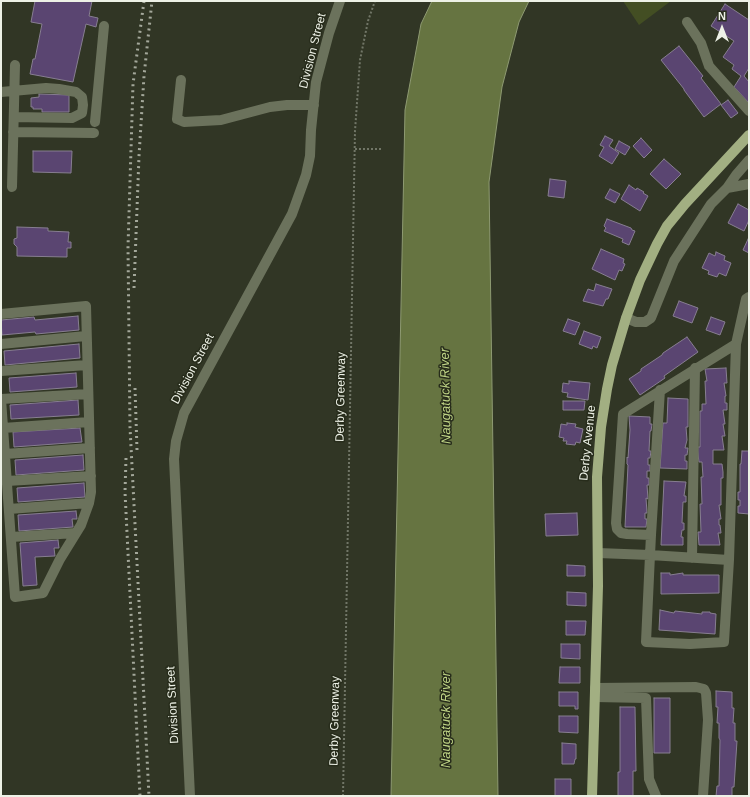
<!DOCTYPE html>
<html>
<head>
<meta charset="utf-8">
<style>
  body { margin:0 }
  #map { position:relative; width:750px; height:797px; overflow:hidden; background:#313625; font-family:Helvetica,sans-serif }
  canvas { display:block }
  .frame { position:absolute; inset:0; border:2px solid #edf1e6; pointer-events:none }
  .north { position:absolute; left:702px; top:8px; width:40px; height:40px; -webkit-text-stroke:3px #272c1b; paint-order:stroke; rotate:0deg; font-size:11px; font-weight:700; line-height:16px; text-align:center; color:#edf1e6 }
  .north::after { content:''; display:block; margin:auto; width:14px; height:18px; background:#edf1e6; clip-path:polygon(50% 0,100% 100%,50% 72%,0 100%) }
</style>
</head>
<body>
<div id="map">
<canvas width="750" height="797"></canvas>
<div class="frame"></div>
<div class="north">N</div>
</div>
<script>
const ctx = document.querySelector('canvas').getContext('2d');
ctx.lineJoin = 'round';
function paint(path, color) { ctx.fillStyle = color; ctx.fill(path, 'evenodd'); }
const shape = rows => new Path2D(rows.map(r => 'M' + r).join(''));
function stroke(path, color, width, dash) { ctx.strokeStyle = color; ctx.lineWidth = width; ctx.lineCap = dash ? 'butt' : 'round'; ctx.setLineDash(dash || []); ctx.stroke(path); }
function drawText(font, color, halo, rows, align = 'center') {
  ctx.font = font + ' Helvetica,sans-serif'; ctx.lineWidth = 3; ctx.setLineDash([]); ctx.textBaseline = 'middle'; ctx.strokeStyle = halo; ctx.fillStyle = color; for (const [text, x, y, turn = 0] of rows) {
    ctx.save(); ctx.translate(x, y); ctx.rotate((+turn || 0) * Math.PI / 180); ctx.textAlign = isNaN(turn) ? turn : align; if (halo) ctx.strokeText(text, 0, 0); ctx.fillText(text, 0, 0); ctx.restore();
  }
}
paint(shape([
  [623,1,671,1,639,25]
]), '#434e23');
const water = shape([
  [432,1,529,1,519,22,502,87,489,182,498,796,391,796,405,110,421,24,432,1]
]);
paint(water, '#667441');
stroke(water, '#8e9a72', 1);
const building = shape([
  [35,1,92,1,89,16,98,18,96,27,86,24,73,82,30,74,33,59,35,59,42,24,31,22,35,1],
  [725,4,749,20,749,68,744,76,749,82,749,103,734,87,741,76,732,69,734,65,723,57,734,41,711,26,725,4],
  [679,46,703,76,701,78,721,104,704,117,684,90,684,89,661,60,679,46],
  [39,94,69,95,69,112,42,112,42,109,33,109,33,107,31,107,31,98,39,97,39,94],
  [728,100,738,113,731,118,721,105,728,100],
  [605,136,613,140,609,146,619,153,612,164,599,156,604,147,600,145,605,136],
  [641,138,652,150,644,158,633,146,641,138],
  [619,141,630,147,625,155,615,149,619,141],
  [33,151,72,151,71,173,33,172,33,151],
  [664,159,681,174,666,189,650,174,664,159],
  [550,179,566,181,564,198,548,196,550,179],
  [629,185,636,190,637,188,644,192,643,193,648,196,640,211,621,199,629,185],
  [610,189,620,194,615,203,605,198,610,189],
  [738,204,749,210,749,220,744,231,728,223,738,204],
  [607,219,631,228,632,230,635,231,629,245,622,242,623,239,604,231,606,228,604,226,607,219],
  [17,227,48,228,48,231,69,232,68,242,71,242,71,248,67,248,67,257,17,256,17,247,14,244,14,239,17,238,17,227],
  [749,237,749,253,743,250,749,237],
  [601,249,624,259,623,263,625,264,622,271,619,270,615,280,592,269,601,249],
  [716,252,725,256,724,260,731,263,726,276,719,273,717,277,708,274,709,271,702,268,709,253,715,256,716,252],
  [596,284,612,289,608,299,606,299,603,306,583,301,588,289,594,291,596,284],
  [679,301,698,308,692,323,673,316,679,301],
  [78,316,79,330,36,334,35,332,2,335,1,320,34,317,35,320,78,316],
  [711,317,725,322,720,335,706,330,711,317],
  [568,319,580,323,575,335,563,331,568,319],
  [584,331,601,337,597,348,593,346,592,349,579,344,584,331],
  [687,337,698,352,664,376,665,378,640,395,629,379,641,371,641,369,662,355,663,353,687,337],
  [79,344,80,358,5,365,4,351,79,344],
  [726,368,727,383,724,383,726,396,725,396,725,403,727,403,727,410,723,410,725,424,723,424,725,436,722,436,724,450,713,450,713,464,722,464,723,472,723,478,721,478,721,505,719,505,721,519,719,519,719,525,720,525,721,533,718,533,720,545,699,545,698,532,701,532,700,504,702,504,701,477,703,477,702,462,699,462,697,447,700,447,700,411,702,411,702,404,706,404,705,381,707,381,705,369,726,368],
  [76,373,77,387,10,392,9,378,76,373],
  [569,381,590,383,588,400,567,397,568,393,562,392,563,383,569,384,569,381],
  [668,398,688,399,688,427,686,427,687,440,685,448,688,448,687,455,685,455,685,461,687,461,687,469,660,468,663,423,667,423,668,398],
  [78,400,79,415,11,419,10,405,78,400],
  [563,401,585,401,584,410,563,410,563,401],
  [629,416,650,417,650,424,652,424,651,431,650,431,649,451,651,451,650,458,648,458,648,465,650,465,650,471,647,471,647,478,649,478,649,485,647,485,648,499,646,498,647,513,645,513,645,519,647,519,646,527,625,527,628,465,627,464,627,457,628,458,630,430,629,416],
  [567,423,576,424,575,427,583,429,580,443,576,442,575,445,566,444,567,441,563,441,564,438,559,437,561,424,567,425,567,423],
  [80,428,82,442,14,447,13,432,80,428],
  [742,451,749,451,749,514,738,513,738,506,740,506,740,500,738,500,738,492,740,492,740,464,741,464,742,451],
  [83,455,84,470,16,475,15,460,83,455],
  [664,481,686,482,684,496,686,496,686,502,683,502,682,523,684,523,684,530,682,530,681,537,683,537,683,545,661,545,664,481],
  [84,483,85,497,18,502,17,488,84,483],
  [76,511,77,519,72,519,73,527,19,531,18,515,76,511],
  [577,513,578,535,546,536,545,514,577,513],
  [58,540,59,548,54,548,55,556,35,557,37,585,23,586,20,543,58,540],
  [567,565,585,566,585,576,567,576,567,565],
  [661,573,670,573,670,575,683,573,683,575,719,575,719,593,661,594,661,573],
  [567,592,586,593,586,606,567,605,567,592],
  [660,610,674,613,675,611,702,614,702,612,710,612,710,613,716,614,715,634,659,630,660,610],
  [566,621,586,621,585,635,566,635,566,621],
  [561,644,580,644,580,659,561,658,561,644],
  [560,667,580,667,580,683,559,683,560,667],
  [716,691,732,692,732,708,734,708,733,723,735,723,735,741,737,741,734,787,732,787,732,796,716,796,717,786,719,786,720,740,719,738,719,723,717,723,718,707,716,707,716,691],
  [559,692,578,692,578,709,575,709,575,706,559,706,559,692],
  [654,698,670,698,670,753,654,753,654,698],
  [620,707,635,707,636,771,633,771,633,796,618,796,618,772,620,772,620,707],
  [559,716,578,716,578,733,559,732,559,716],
  [562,743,576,744,576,759,575,759,574,764,562,764,562,743],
  [555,779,571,779,571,796,555,796,555,779]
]);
paint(building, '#5a4571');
stroke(building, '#877e91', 1);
stroke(shape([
  [355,149,381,149],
  [343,796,355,131,360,60,368,21,375,1]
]), '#717667', 2, [2, 2]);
stroke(shape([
  [687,22,701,43,709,66,749,111],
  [181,80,177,119,184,122,221,120,270,107,287,105,314,105],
  [1,92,46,88,59,89,76,92,82,97,83,105,82,113,72,118,14,117],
  [95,122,104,26],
  [13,132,94,133],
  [12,187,15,65],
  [727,188,736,175,749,160],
  [1,314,86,306,91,492,89,503,81,525,60,559,43,593,15,597,1,399],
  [626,318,636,322,645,322,651,318,674,261,711,204,727,188,749,184],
  [1,344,86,336],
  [736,344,746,299,749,297],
  [1,371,87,365],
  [1,399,88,394],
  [3,428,89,422],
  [5,454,90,448],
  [7,481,91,476],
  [9,509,89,503],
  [651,535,660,390],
  [11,537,76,533],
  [598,553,650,555,729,560,724,642,690,644,646,642,650,555,651,535,627,534,621,533,617,529,616,523,623,414,736,344,729,560],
  [692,558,695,368],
  [595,688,696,687,704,689,706,693,708,720,703,796],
  [595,697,646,698,649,779,656,796],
  [190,796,174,459,176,441,184,413,292,214,306,175,310,156,311,130,316,82,329,33,340,1]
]), '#6b725c', 10);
stroke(shape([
  [592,796,598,586,597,477,601,427,607,389,612,365,626,318,640,280,657,244,667,226,685,204,749,135]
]), '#a2af82', 10);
stroke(shape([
  [144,1,133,84,128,247,130,427,149,796],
  [134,288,139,156,144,76,152,1],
  [135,388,137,450],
  [126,458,125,492,140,796]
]), '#a4a89b', 3, [2, 4]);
drawText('12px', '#edf1e6', '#272c1b', [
  ["Division Street",313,51,-76],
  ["Division Street",193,369,-62],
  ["Derby Greenway",341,397,-89],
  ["Derby Avenue",588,443,-84],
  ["Division Street",173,705,-93],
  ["Derby Greenway",335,721,-89]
]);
drawText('italic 13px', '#bed385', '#272c1b', [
  ["Naugatuck River",446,396,-91],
  ["Naugatuck River",446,720,-90]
]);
</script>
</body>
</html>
